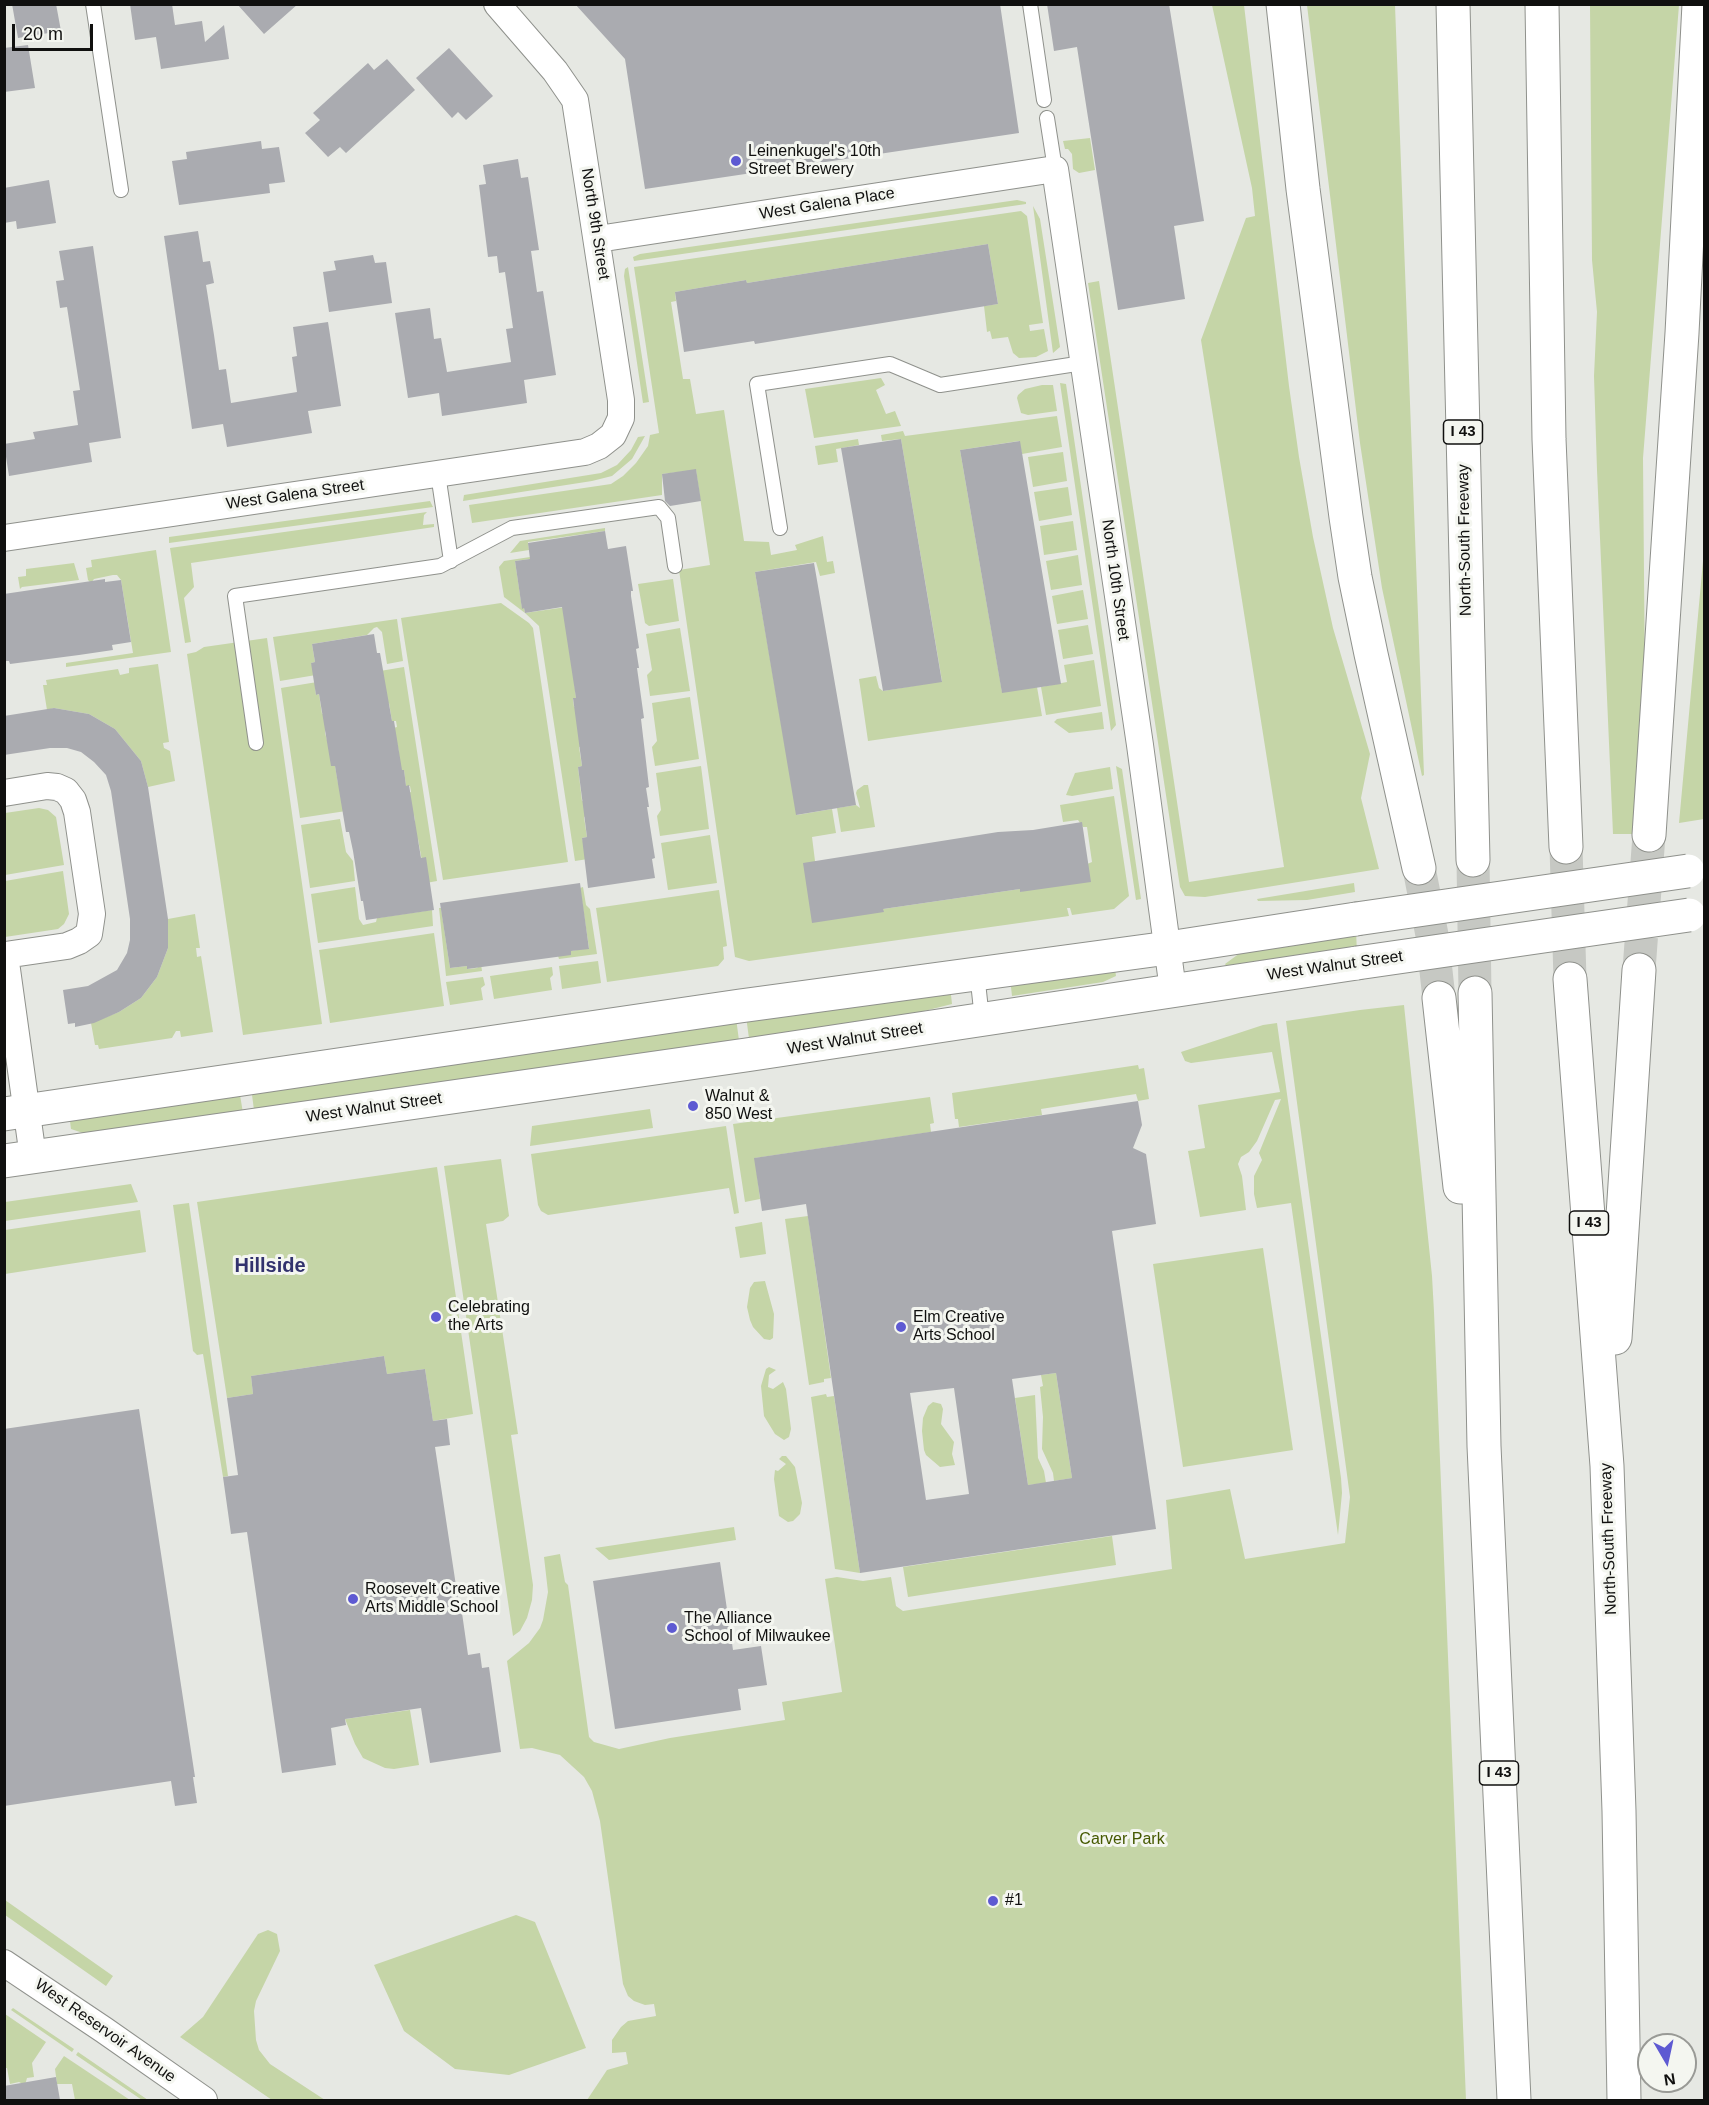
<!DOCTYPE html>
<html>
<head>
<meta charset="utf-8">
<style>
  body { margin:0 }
  #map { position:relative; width:1709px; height:2105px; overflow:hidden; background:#e6e8e3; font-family:Helvetica,sans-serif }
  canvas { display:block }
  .frame { position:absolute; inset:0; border:6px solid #10100f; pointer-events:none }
  .north { position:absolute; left:1637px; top:2033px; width:60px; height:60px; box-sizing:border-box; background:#f4f6f0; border:2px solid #999a96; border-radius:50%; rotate:171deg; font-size:16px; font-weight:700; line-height:24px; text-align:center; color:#10100f }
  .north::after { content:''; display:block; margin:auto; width:21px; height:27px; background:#5e5ad2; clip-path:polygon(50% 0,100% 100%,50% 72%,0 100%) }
  .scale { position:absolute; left:12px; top:24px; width:81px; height:27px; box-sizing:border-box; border:3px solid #10100f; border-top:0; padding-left:8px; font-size:18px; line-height:21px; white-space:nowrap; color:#10100f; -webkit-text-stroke:4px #f4f6f0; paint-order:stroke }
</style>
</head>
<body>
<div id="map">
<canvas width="1709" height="2105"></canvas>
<div class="frame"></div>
<div class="north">N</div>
<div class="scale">20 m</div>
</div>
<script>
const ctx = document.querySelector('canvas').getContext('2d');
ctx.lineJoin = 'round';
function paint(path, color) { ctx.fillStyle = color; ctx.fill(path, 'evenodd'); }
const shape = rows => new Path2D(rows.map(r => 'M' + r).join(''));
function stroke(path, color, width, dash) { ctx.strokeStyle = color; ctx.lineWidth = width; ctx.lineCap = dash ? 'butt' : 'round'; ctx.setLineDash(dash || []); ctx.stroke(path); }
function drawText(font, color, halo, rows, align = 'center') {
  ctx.font = font + ' Helvetica,sans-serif'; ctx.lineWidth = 6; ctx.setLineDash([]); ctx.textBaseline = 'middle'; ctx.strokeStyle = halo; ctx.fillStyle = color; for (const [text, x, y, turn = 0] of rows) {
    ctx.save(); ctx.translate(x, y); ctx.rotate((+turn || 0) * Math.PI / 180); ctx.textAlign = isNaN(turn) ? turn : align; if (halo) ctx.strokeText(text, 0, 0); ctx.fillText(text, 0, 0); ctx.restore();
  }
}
paint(shape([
  [1212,5,1244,5,1289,386,1299,457,1313,537,1333,628,1370,754,1361,798,1379,869,1205,897,1185,896,1180,887,1088,283,1099,281,1189,882,1284,867,1201,340,1246,218,1255,216,1252,188],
  [1307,5,1395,5,1424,775,1422,776,1382,588,1360,443],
  [1590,5,1679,5,1643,458,1645,690,1634,834,1613,834,1597,470,1594,376,1597,312,1592,260],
  [1090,138,1095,170,1079,173,1073,169,1072,154,1068,149,1065,149,1063,141],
  [1017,200,1026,202,1026,204,634,261,633,257,640,254],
  [1033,206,1040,219,1060,347,1053,353],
  [1021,211,1027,216,1043,323,1029,325,1030,331,1044,329,1048,351,1036,357,1019,358,1013,353,1008,337,992,339,990,331,987,332,984,306,998,304,988,244,747,283,746,280,675,292,676,301,671,302,683,379,690,379,696,414,724,410,744,541,769,542,771,555,797,550,795,545,823,536,827,562,833,561,835,573,820,576,816,562,755,572,797,815,832,809,836,833,812,837,815,861,883,912,883,909,1020,889,1020,892,1092,862,1087,827,1083,827,1078,820,1063,822,1060,805,1114,796,1129,896,1114,909,1072,915,1070,908,1067,908,1069,916,749,961,735,957,679,570,710,565,696,470,662,474,662,495,472,523,469,505,611,484,623,476,636,463,648,446,650,435,659,433,634,267],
  [628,267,649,402,643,403,624,276,625,269],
  [881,378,885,385,876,390,886,414,895,411,901,426,814,438,805,389],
  [1060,383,1066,384,1116,725,1111,731],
  [1042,385,1053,385,1057,411,1028,415,1021,413,1017,398,1018,395,1025,389],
  [1057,416,1062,447,1022,454,1019,441,960,450,1002,692,1037,687,1042,716,868,741,859,679,876,676,879,688,883,691,942,681,901,439,882,441,881,435,903,431,905,436],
  [645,436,632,459,612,476,592,481,463,501,464,495,601,473,617,465,631,450,638,437],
  [858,439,859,445,836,449,838,462,818,465,815,446],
  [1063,452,1067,481,1033,487,1028,457],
  [1068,487,1072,515,1039,521,1034,492],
  [430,501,433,507,169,543,169,537],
  [427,512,424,515,423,525,434,524,434,527,191,563,194,587,184,598,191,642,185,643,170,548],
  [1073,521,1077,550,1044,555,1040,526],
  [605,528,605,531,528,542,529,550,510,553,520,541],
  [156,550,171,652,66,667,66,663,133,653,121,580,117,575,113,575,94,579,91,583,88,580,86,568,92,567,91,560],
  [1704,550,1704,819,1679,823],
  [1078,555,1082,585,1051,590,1046,561],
  [530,557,530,559,515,561,522,608,524,608,525,613,504,597,499,567,504,561],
  [74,563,79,580,22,587,20,589,18,577,26,576,26,569],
  [673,579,679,621,649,626,645,623,638,584],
  [1083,590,1088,619,1057,624,1052,596],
  [501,603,529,623,533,628,568,862,443,880,401,618],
  [566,607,576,698,573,699,574,707,577,707,583,746,579,747,582,766,578,767,582,801,585,801,587,816,584,817,587,837,582,838,588,859,575,861,539,626,525,613],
  [397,619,403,661,387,664,382,632,377,627,374,628,367,635,312,644,315,662,311,663,316,675,280,681,273,637],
  [1088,625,1093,654,1063,659,1058,630],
  [680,628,690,691,650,696,647,675,652,670,646,634],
  [267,638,322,1024,243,1035,187,654,196,652,204,647],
  [1094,660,1101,706,1046,715,1041,687,1067,682,1064,665],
  [158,664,169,742,163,743,164,748,170,751,175,781,148,787,141,761,115,729,89,714,54,708,47,710,43,685,47,685,46,680,118,669,120,675,129,673,129,668],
  [404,667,437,881,426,883,418,839,415,839,415,821,414,815,411,815,408,793,411,792,410,786,406,786,404,770,400,771,397,754,399,753,398,747,393,728,397,727,396,721,392,721,389,703,385,703,380,671],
  [317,682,318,687,315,688,316,695,319,694,322,714,327,713,325,733,327,740,331,740,331,766,335,766,338,783,342,782,346,811,300,818,281,688],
  [690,697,699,759,655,766,652,747,657,741,652,703],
  [1102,712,1104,729,1069,733,1054,722,1057,719],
  [701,766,709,829,660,836,657,816,661,810,656,773],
  [1116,766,1122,769,1141,899,1136,900],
  [1110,767,1113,789,1072,796,1066,795,1075,773],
  [864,785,868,785,875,827,841,832,837,808,856,805,860,808,856,793,857,790],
  [39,808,48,810,56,817,64,865,5,875,5,813],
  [340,819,346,852,353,861,355,881,310,888,301,825],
  [710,835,717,883,668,890,661,843],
  [63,871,69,914,64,924,58,929,5,937,5,881],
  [1354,883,1355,892,1307,900,1258,901,1257,899],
  [355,887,359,919,363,925,376,922,377,918,432,910,433,926,318,943,311,894],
  [583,887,586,905,590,909,597,954,559,959,557,953,571,955,571,951,589,948,580,888],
  [719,890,727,946,723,947,724,959,718,966,607,982,596,908],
  [439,908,441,908,450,968,467,966,468,969,477,968,481,964,482,971,446,976],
  [195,914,200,948,196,948,197,957,201,956,213,1032,181,1037,180,1031,176,1031,172,1038,99,1049,98,1045,95,1045,91,1023,119,1012,141,998,157,977,168,948,168,919],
  [1356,929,1357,955,1231,974,1225,964,1240,953],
  [434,933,444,1006,330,1023,319,950],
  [598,961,601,983,562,989,559,966],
  [552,967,553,975,550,978,552,990,494,999,490,976],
  [1115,969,1116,976,1103,982,1012,996,1010,978],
  [483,977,485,985,481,988,483,1000,450,1005,446,982],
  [950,986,952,1004,833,1034,750,1046,746,1016],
  [1404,1005,1432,1276,1434,1312,1466,2100,587,2100,607,2070,628,2064,626,2052,612,2053,612,2040,621,2027,628,2021,656,2016,654,2004,645,2005,634,2001,628,1996,623,1984,600,1821,592,1791,584,1777,560,1755,532,1748,520,1749,507,1661,529,1643,540,1628,543,1620,548,1592,544,1557,560,1554,565,1582,568,1585,589,1737,594,1742,619,1749,670,1738,785,1720,782,1702,842,1692,825,1579,837,1577,863,1581,891,1577,896,1606,903,1611,1172,1569,1166,1500,1230,1489,1245,1559,1345,1543,1350,1497,1286,1021,1360,1010],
  [736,1018,740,1048,255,1118,251,1087],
  [1277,1023,1341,1478,1342,1493,1338,1535,1291,1203,1257,1208,1254,1194,1254,1176,1262,1160,1259,1153,1281,1099,1275,1100,1257,1141,1249,1152,1241,1157,1238,1164,1242,1176,1246,1210,1200,1217,1188,1151,1205,1148,1198,1105,1280,1092,1272,1052,1191,1063,1185,1061,1181,1052,1263,1025],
  [1138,1065,1139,1069,1144,1068,1149,1099,1138,1101,1136,1094,1041,1109,1042,1115,959,1127,958,1119,955,1119,952,1093],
  [239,1089,244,1119,89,1135,71,1129,69,1113],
  [930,1097,934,1123,930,1124,931,1132,755,1158,760,1199,745,1202,733,1124],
  [650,1109,653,1128,530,1146,532,1126],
  [726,1126,739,1213,734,1214,729,1188,548,1215,541,1211,538,1205,531,1154],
  [501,1159,509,1216,503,1221,486,1224,518,1434,511,1435,533,1585,532,1600,527,1618,520,1631,513,1636,444,1166],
  [437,1167,473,1414,433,1421,425,1369,387,1374,384,1356,251,1376,253,1394,227,1398,197,1202],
  [131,1184,138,1202,5,1221,5,1202],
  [189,1203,228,1476,223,1477,203,1354,197,1355,193,1351,173,1205],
  [140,1210,146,1252,5,1274,5,1230],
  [808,1216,831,1378,824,1379,824,1382,809,1385,785,1219],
  [762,1222,766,1254,740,1258,735,1227],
  [1263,1248,1293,1450,1183,1467,1153,1264],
  [765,1281,774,1314,773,1338,770,1340,764,1339,753,1327,750,1320,747,1307,750,1288,754,1282],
  [769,1367,776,1370,769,1375,768,1387,773,1389,783,1382,786,1389,791,1429,789,1437,784,1440,775,1434,764,1416,761,1386,766,1369],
  [1056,1373,1072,1478,1054,1481,1053,1473,1042,1449,1043,1417,1040,1387,1043,1386,1041,1375],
  [826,1394,827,1397,834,1396,860,1573,835,1569,811,1397],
  [1035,1395,1038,1458,1044,1471,1046,1483,1028,1485,1015,1398],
  [933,1402,941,1404,943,1409,941,1424,954,1442,952,1454,955,1465,940,1467,926,1455,924,1450,922,1431,923,1418,928,1406],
  [782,1456,786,1456,795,1467,802,1503,800,1514,793,1521,788,1522,779,1516,774,1479,775,1470,778,1471,786,1464,779,1459],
  [734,1527,736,1540,609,1560,595,1548],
  [1112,1536,1116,1565,908,1597,903,1567],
  [410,1710,419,1765,394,1769,385,1768,363,1758,355,1744,345,1719],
  [5,1900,113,1976,106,1986,5,1915],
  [516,1915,535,1922,586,2048,509,2075,455,2069,404,2031,374,1965],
  [268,1930,277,1934,280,1951,256,2001,254,2011,256,2040,259,2050,270,2064,325,2100,272,2100,180,2037,203,2017,258,1934],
  [13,2008,74,2049,72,2052,11,2010],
  [5,2014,46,2042,32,2063,34,2077,27,2078,25,2085,19,2082,10,2084,7,2068,5,2068],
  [78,2052,148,2100,142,2100,76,2055],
  [64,2056,130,2100,75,2100,72,2084,57,2084,55,2069]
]), '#c5d5a7');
paint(shape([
  [12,4,56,4,61,31,18,38],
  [130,4,172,4,175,25,202,21,205,42,224,25,229,59,161,69,156,37,135,40],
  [237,4,298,4,264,34],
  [575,4,1000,4,1019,133,645,189,625,59],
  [1047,4,1169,4,1204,221,1174,226,1185,299,1118,310,1077,47,1054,51],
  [28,45,35,88,4,92,4,48],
  [449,48,493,96,466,120,458,112,452,118,416,78],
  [387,59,415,90,346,153,340,147,328,157,305,133,320,120,313,113,368,63,374,70],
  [261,141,262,149,279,147,285,182,269,184,270,193,179,205,172,161,187,159,186,152],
  [518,159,521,178,528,177,539,250,531,251,537,292,543,291,556,375,524,380,527,403,442,416,439,393,408,398,395,313,430,308,434,339,441,338,447,372,511,362,506,329,513,328,505,272,499,273,497,256,488,257,479,185,486,184,483,165],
  [49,180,56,223,17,229,16,221,4,223,4,188],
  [198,231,203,262,210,261,214,283,206,285,214,335,219,370,226,369,231,403,297,392,292,357,297,356,293,327,328,322,341,406,308,411,312,433,227,447,223,424,192,429,164,236],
  [988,244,998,304,755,344,754,341,684,352,675,292,746,280,747,283],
  [93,246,121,438,89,443,92,462,9,476,4,444,35,439,33,432,78,425,73,391,80,390,67,307,60,308,56,281,64,280,59,251],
  [373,255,375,263,386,262,392,303,329,312,323,272,336,270,334,261],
  [901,439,942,682,883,691,841,448],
  [1020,441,1061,684,1002,693,960,450],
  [696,469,701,501,670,506,665,501,662,474],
  [605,531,608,549,626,546,633,591,631,591,631,596,639,648,636,649,639,668,637,668,644,718,641,719,649,787,646,788,649,807,647,807,655,858,652,859,655,878,588,888,582,838,587,837,578,767,582,766,573,698,576,698,562,607,525,613,524,608,522,609,515,561,530,559,528,543],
  [814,563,856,805,796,815,755,572],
  [105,579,105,582,121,580,131,642,112,645,113,650,79,655,10,664,9,661,4,661,4,594],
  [374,634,377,653,380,653,392,721,394,721,402,770,404,770,406,786,409,785,421,858,426,857,434,910,366,920,363,901,361,901,353,851,349,832,346,832,335,766,331,766,319,694,316,695,311,663,315,662,312,644],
  [54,708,89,714,115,729,141,761,148,787,168,919,168,948,157,977,141,998,119,1012,94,1023,75,1027,75,1023,68,1024,63,990,88,986,117,970,127,953,130,940,130,919,111,791,106,775,94,762,81,752,67,748,50,748,4,755,4,716],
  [1082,822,1091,882,1020,892,1020,889,883,909,884,912,812,923,803,863,998,832,1033,830],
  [580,883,589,949,571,951,571,955,467,969,467,966,450,968,440,903],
  [1138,1101,1142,1125,1133,1148,1146,1154,1156,1224,1112,1231,1156,1529,860,1573,806,1204,762,1211,754,1158],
  [1056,1373,1072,1478,1028,1485,1012,1379],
  [954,1388,969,1494,926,1500,910,1393],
  [384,1356,387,1374,425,1369,433,1421,447,1419,450,1445,435,1447,458,1599,460,1599,468,1655,480,1653,482,1668,489,1667,501,1752,430,1763,421,1708,345,1719,346,1725,331,1728,336,1765,282,1773,247,1532,231,1534,223,1477,238,1475,227,1398,253,1394,251,1376],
  [139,1409,195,1777,193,1777,197,1803,175,1806,171,1781,4,1806,4,1429],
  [720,1562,733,1650,761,1646,767,1685,738,1689,741,1710,615,1729,593,1581],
  [56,2077,60,2100,4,2100,4,2086]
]), '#aaabb0');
stroke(shape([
  [1566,847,1570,979],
  [1473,860,1475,993],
  [1419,868,1432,935,1439,998],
  [1639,970,1649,835]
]), '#c6c8c3', 33, [33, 16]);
const service = shape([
  [93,4,121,190],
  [1030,4,1044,100],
  [1047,118,1055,169],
  [438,474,451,561],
  [780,528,757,384,890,364,940,385,1083,363],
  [256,743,235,596,440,566,512,528,659,507,668,518,675,566],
  [977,973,982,1019]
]);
const minor = shape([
  [598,239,1055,169,1140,745,1173,990],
  [4,538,585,452,599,446,613,435,621,418,621,400,575,100,555,71,497,4],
  [4,793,47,786,57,787,66,791,73,800,77,812,92,914,89,934,79,941,67,946,5,955,33,1157],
  [4,1963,104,2030,204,2100]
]);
const secondary = shape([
  [4,1114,740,1006,1168,948,1356,919],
  [4,1161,746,1055,1357,963]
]);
const motorway = shape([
  [1283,4,1303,189,1346,517,1355,577,1371,654,1419,868],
  [1453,4,1473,860],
  [1542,4,1549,439,1566,847],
  [1649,835,1682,333,1699,4],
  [1570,979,1607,1466,1619,1811,1624,2100],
  [1475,993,1484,1446,1514,2100],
  [1439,998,1460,1187],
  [1615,1338,1639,970]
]);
stroke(service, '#8f918c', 16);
stroke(minor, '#8f918c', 28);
stroke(secondary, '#8f918c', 35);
stroke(motorway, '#8f918c', 35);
stroke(service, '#fff', 14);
stroke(minor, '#fff', 26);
stroke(secondary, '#fff', 33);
stroke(motorway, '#fff', 33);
const secondaryBridge = shape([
  [1356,919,1688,871],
  [1357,963,1689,915]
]);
stroke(secondaryBridge, '#8f918c', 35, []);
stroke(secondaryBridge, '#fff', 33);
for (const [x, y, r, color] of [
  [736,161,6,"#5e5ad2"],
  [693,1106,6,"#5e5ad2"],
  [436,1317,6,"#5e5ad2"],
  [901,1327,6,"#5e5ad2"],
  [353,1599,6,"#5e5ad2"],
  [672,1628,6,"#5e5ad2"],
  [993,1901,6,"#5e5ad2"]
]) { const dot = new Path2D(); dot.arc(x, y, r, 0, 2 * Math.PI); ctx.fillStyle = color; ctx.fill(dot); stroke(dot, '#f4f6f0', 2); }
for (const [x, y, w] of [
  [1463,432,39],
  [1589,1223,39],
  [1499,1773,39]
]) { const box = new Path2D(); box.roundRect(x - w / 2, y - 12, w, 24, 4.5); ctx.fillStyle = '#f4f6f0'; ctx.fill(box); stroke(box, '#10100f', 1.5); }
drawText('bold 15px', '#10100f', null, [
  ["I 43",1463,432],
  ["I 43",1589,1223],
  ["I 43",1499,1773]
]);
drawText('16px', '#10100f', '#f4f6f0', [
  ["Leinenkugel's 10th",748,152],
  ["Street Brewery",748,170],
  ["Walnut &",705,1097],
  ["850 West",705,1115],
  ["Celebrating",448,1308],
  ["the Arts",448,1326],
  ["Elm Creative",913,1318],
  ["Arts School",913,1336],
  ["Roosevelt Creative",365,1590],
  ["Arts Middle School",365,1608],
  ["The Alliance",684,1619],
  ["School of Milwaukee",684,1637],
  ["#1",1005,1901]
], 'left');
drawText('16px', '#10100f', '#f4f6f0', [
  ["West Galena Place",827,204,-9],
  ["North 9th Street",595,224,81],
  ["West Galena Street",295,495,-8],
  ["North-South Freeway",1465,540,-91],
  ["North 10th Street",1115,580,82],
  ["West Walnut Street",1335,966,-8],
  ["West Walnut Street",855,1039,-9],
  ["West Walnut Street",374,1108,-8],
  ["North-South Freeway",1609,1539,-92],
  ["West Reservoir Avenue",105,2031,35]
]);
drawText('16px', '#455900', '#f4f6f0', [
  ["Carver Park",1122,1840]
]);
drawText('bold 20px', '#32326d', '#f4f6f0', [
  ["Hillside",270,1266]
]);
</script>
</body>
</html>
